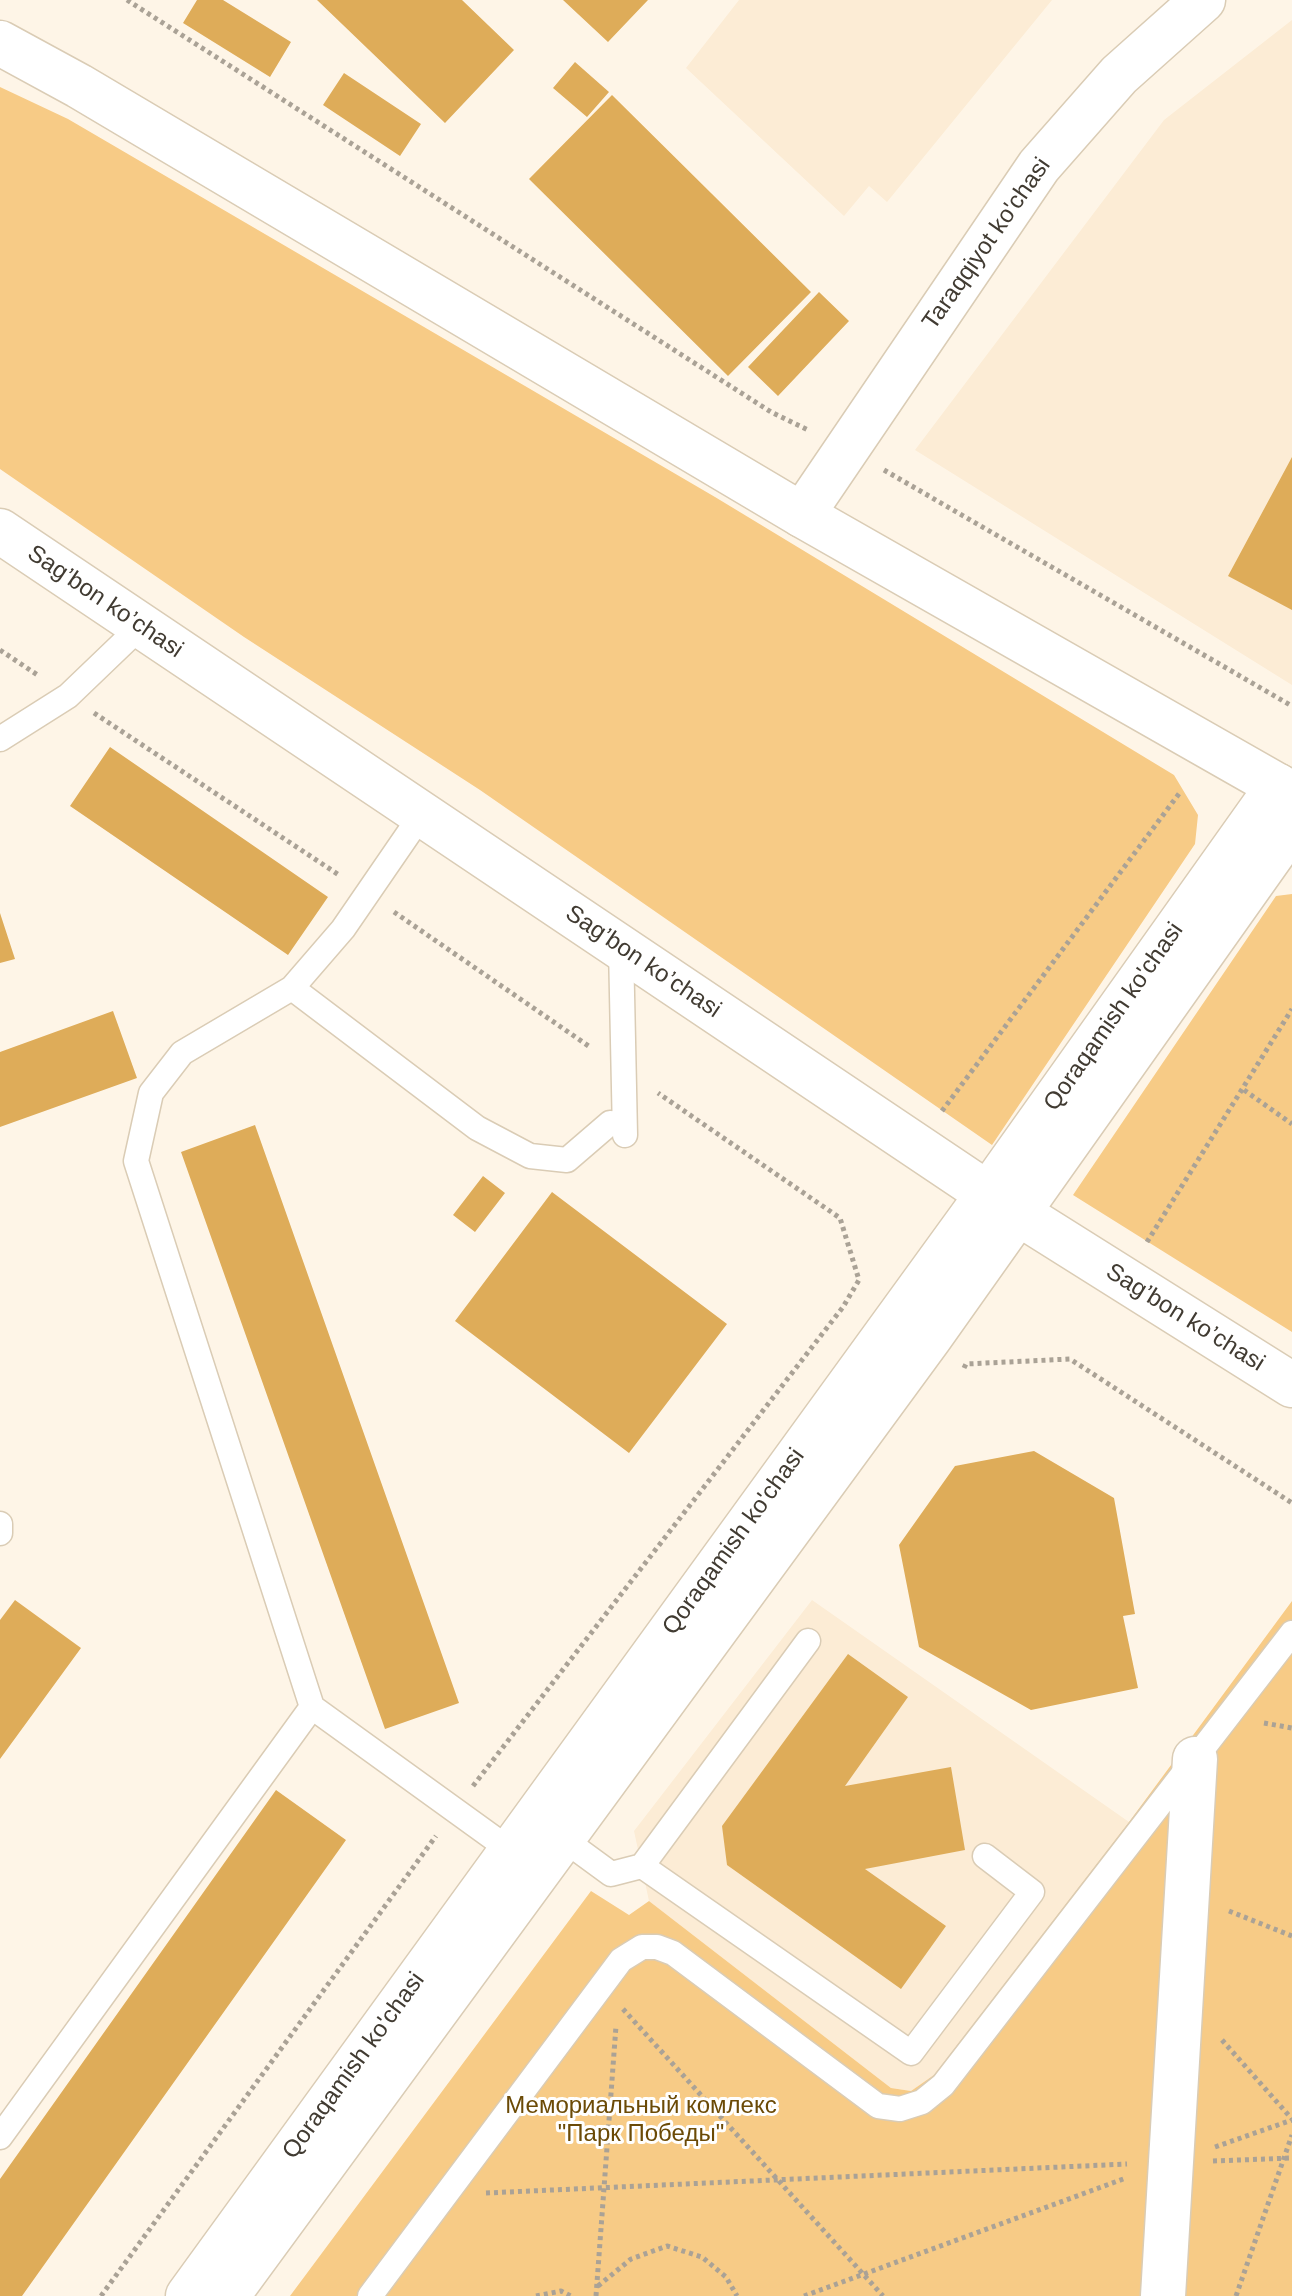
<!DOCTYPE html>
<html>
<head>
<meta charset="utf-8">
<style>
  body { margin:0 }
  canvas { display:block; background:#fef5e7 }
</style>
</head>
<body>
<canvas width="1292" height="2296"></canvas>
<script>
const ctx = document.querySelector('canvas').getContext('2d');
ctx.lineJoin = 'round';
function paint(path, color) { ctx.fillStyle = color; ctx.fill(path, 'evenodd'); }
const shape = rows => new Path2D(rows.map(r => 'M' + r).join(''));
function stroke(path, color, width, dash) { ctx.strokeStyle = color; ctx.lineWidth = width; ctx.lineCap = dash ? 'butt' : 'round'; ctx.setLineDash(dash || []); ctx.stroke(path); }
function drawText(font, color, halo, rows, align = 'center') {
  ctx.font = font + ' Arial,sans-serif'; ctx.lineWidth = 6; ctx.setLineDash([]); ctx.textBaseline = 'middle'; ctx.strokeStyle = halo; ctx.fillStyle = color; for (const [text, x, y, turn = 0] of rows) {
    ctx.save(); ctx.translate(x, y); ctx.rotate((+turn || 0) * Math.PI / 180); ctx.textAlign = isNaN(turn) ? turn : align; if (halo) ctx.strokeText(text, 0, 0); ctx.fillText(text, 0, 0); ctx.restore();
  }
}
paint(shape([
  [739,0,1052,0,887,202,869,186,844,216,686,68],
  [1292,20,1292,685,915,450,1164,120],
  [812,1600,1129,1822,934,2075,911,2091,891,2088,649,1901,634,1831]
]), '#fcecd5');
paint(shape([
  [0,87,68,119,715,497,1174,775,1198,815,1195,844,992,1145,480,790,244,637,0,469],
  [1292,894,1292,1332,1073,1195,1276,896],
  [1292,1601,1292,2296,290,2296,591,1891,629,1915,649,1901,891,2088,911,2091,934,2075,1129,1822]
]), '#f7cb86');
paint(shape([
  [197,0,223,0,291,42,270,77,183,23],
  [317,0,462,0,514,50,445,123],
  [563,0,648,0,608,42],
  [575,62,609,92,587,117,553,88],
  [344,73,421,124,400,156,323,105],
  [612,95,811,292,728,376,529,179],
  [819,292,849,321,778,396,748,367],
  [1292,457,1292,610,1228,576],
  [110,747,328,897,288,955,70,806],
  [0,913,15,959,0,963],
  [113,1011,137,1078,0,1127,0,1052],
  [255,1125,459,1703,385,1729,181,1152],
  [483,1176,505,1193,475,1232,453,1215],
  [552,1192,727,1324,629,1453,455,1321],
  [1034,1451,1114,1498,1135,1614,1123,1616,1138,1688,1031,1710,919,1647,899,1545,955,1466],
  [15,1600,81,1648,0,1759,0,1620],
  [848,1654,908,1697,845,1786,951,1767,965,1850,865,1869,946,1926,901,1989,727,1865,722,1826],
  [276,1790,346,1840,22,2296,0,2296,0,2179]
]), '#deac59');
const lane = shape([
  [0,739,68,696,141,626],
  [621,947,625,1135],
  [292,988,477,1128,530,1156,567,1160,610,1123],
  [0,1524,0,1533],
  [312,1707,510,1850],
  [555,1833,611,1874,642,1866,808,1641],
  [642,1866,911,2053,1032,1892,985,1856],
  [0,2137,312,1707,136,1161,151,1093,182,1053,292,988,343,929,422,814],
  [370,2296,621,1960,642,1947,657,1947,673,1953,878,2106,900,2109,922,2102,943,2085,1292,1633]
]);
const street = shape([
  [802,515,1039,166,1119,75,1203,0],
  [1163,2296,1195,1759]
]);
const secondary = shape([
  [188,2296,988,1194,1278,786],
  [227,2296,930,1337,1292,826]
]);
const primary = shape([
  [0,43,79,86,802,515,1292,794],
  [0,531,988,1194,1292,1385]
]);
stroke(lane, '#daccb5', 27);
stroke(street, '#daccb5', 47);
stroke(secondary, '#daccb5', 47);
stroke(primary, '#daccb5', 47);
stroke(shape([
  [127,0,771,412,808,430],
  [884,470,1292,706],
  [0,650,39,676],
  [94,713,339,875],
  [394,912,590,1047],
  [1244,1090,1292,1124],
  [942,1111,1181,791],
  [1147,1242,1292,1009],
  [964,1368,966,1364,1070,1359,1292,1503],
  [1264,1723,1292,1728],
  [473,1786,843,1307,859,1280,840,1218,658,1093],
  [1229,1911,1292,1936],
  [623,2009,883,2296],
  [1222,2040,1292,2119],
  [1215,2147,1292,2120],
  [1213,2161,1292,2158],
  [486,2193,1127,2164],
  [598,2286,631,2259,667,2246,702,2257,726,2277,737,2296],
  [101,2296,436,1836],
  [536,2296,561,2291,571,2296],
  [596,2296,616,2026],
  [804,2296,1126,2178],
  [1236,2296,1292,2135]
]), '#aaa296', 5, [4, 4]);
stroke(lane, '#fff', 24);
stroke(street, '#fff', 44);
stroke(secondary, '#fff', 44);
stroke(primary, '#fff', 44);
drawText('24px', '#413b32', '#fff', [
  ["Taraqqiyot ko'chasi",987,244,-55],
  ["Sag’bon ko’chasi",105,602,34],
  ["Sag’bon ko’chasi",643,962,34],
  ["Qoraqamish ko'chasi",1114,1017,-55],
  ["Sag’bon ko’chasi",1185,1318,32],
  ["Qoraqamish ko'chasi",734,1542,-54],
  ["Qoraqamish ko'chasi",354,2066,-54]
]);
drawText('24px', '#6b4a06', '#fff', [
  ["Мемориальный комлекс",641,2106],
  ["\"Парк Победы\"",641,2134]
]);
</script>
</body>
</html>
